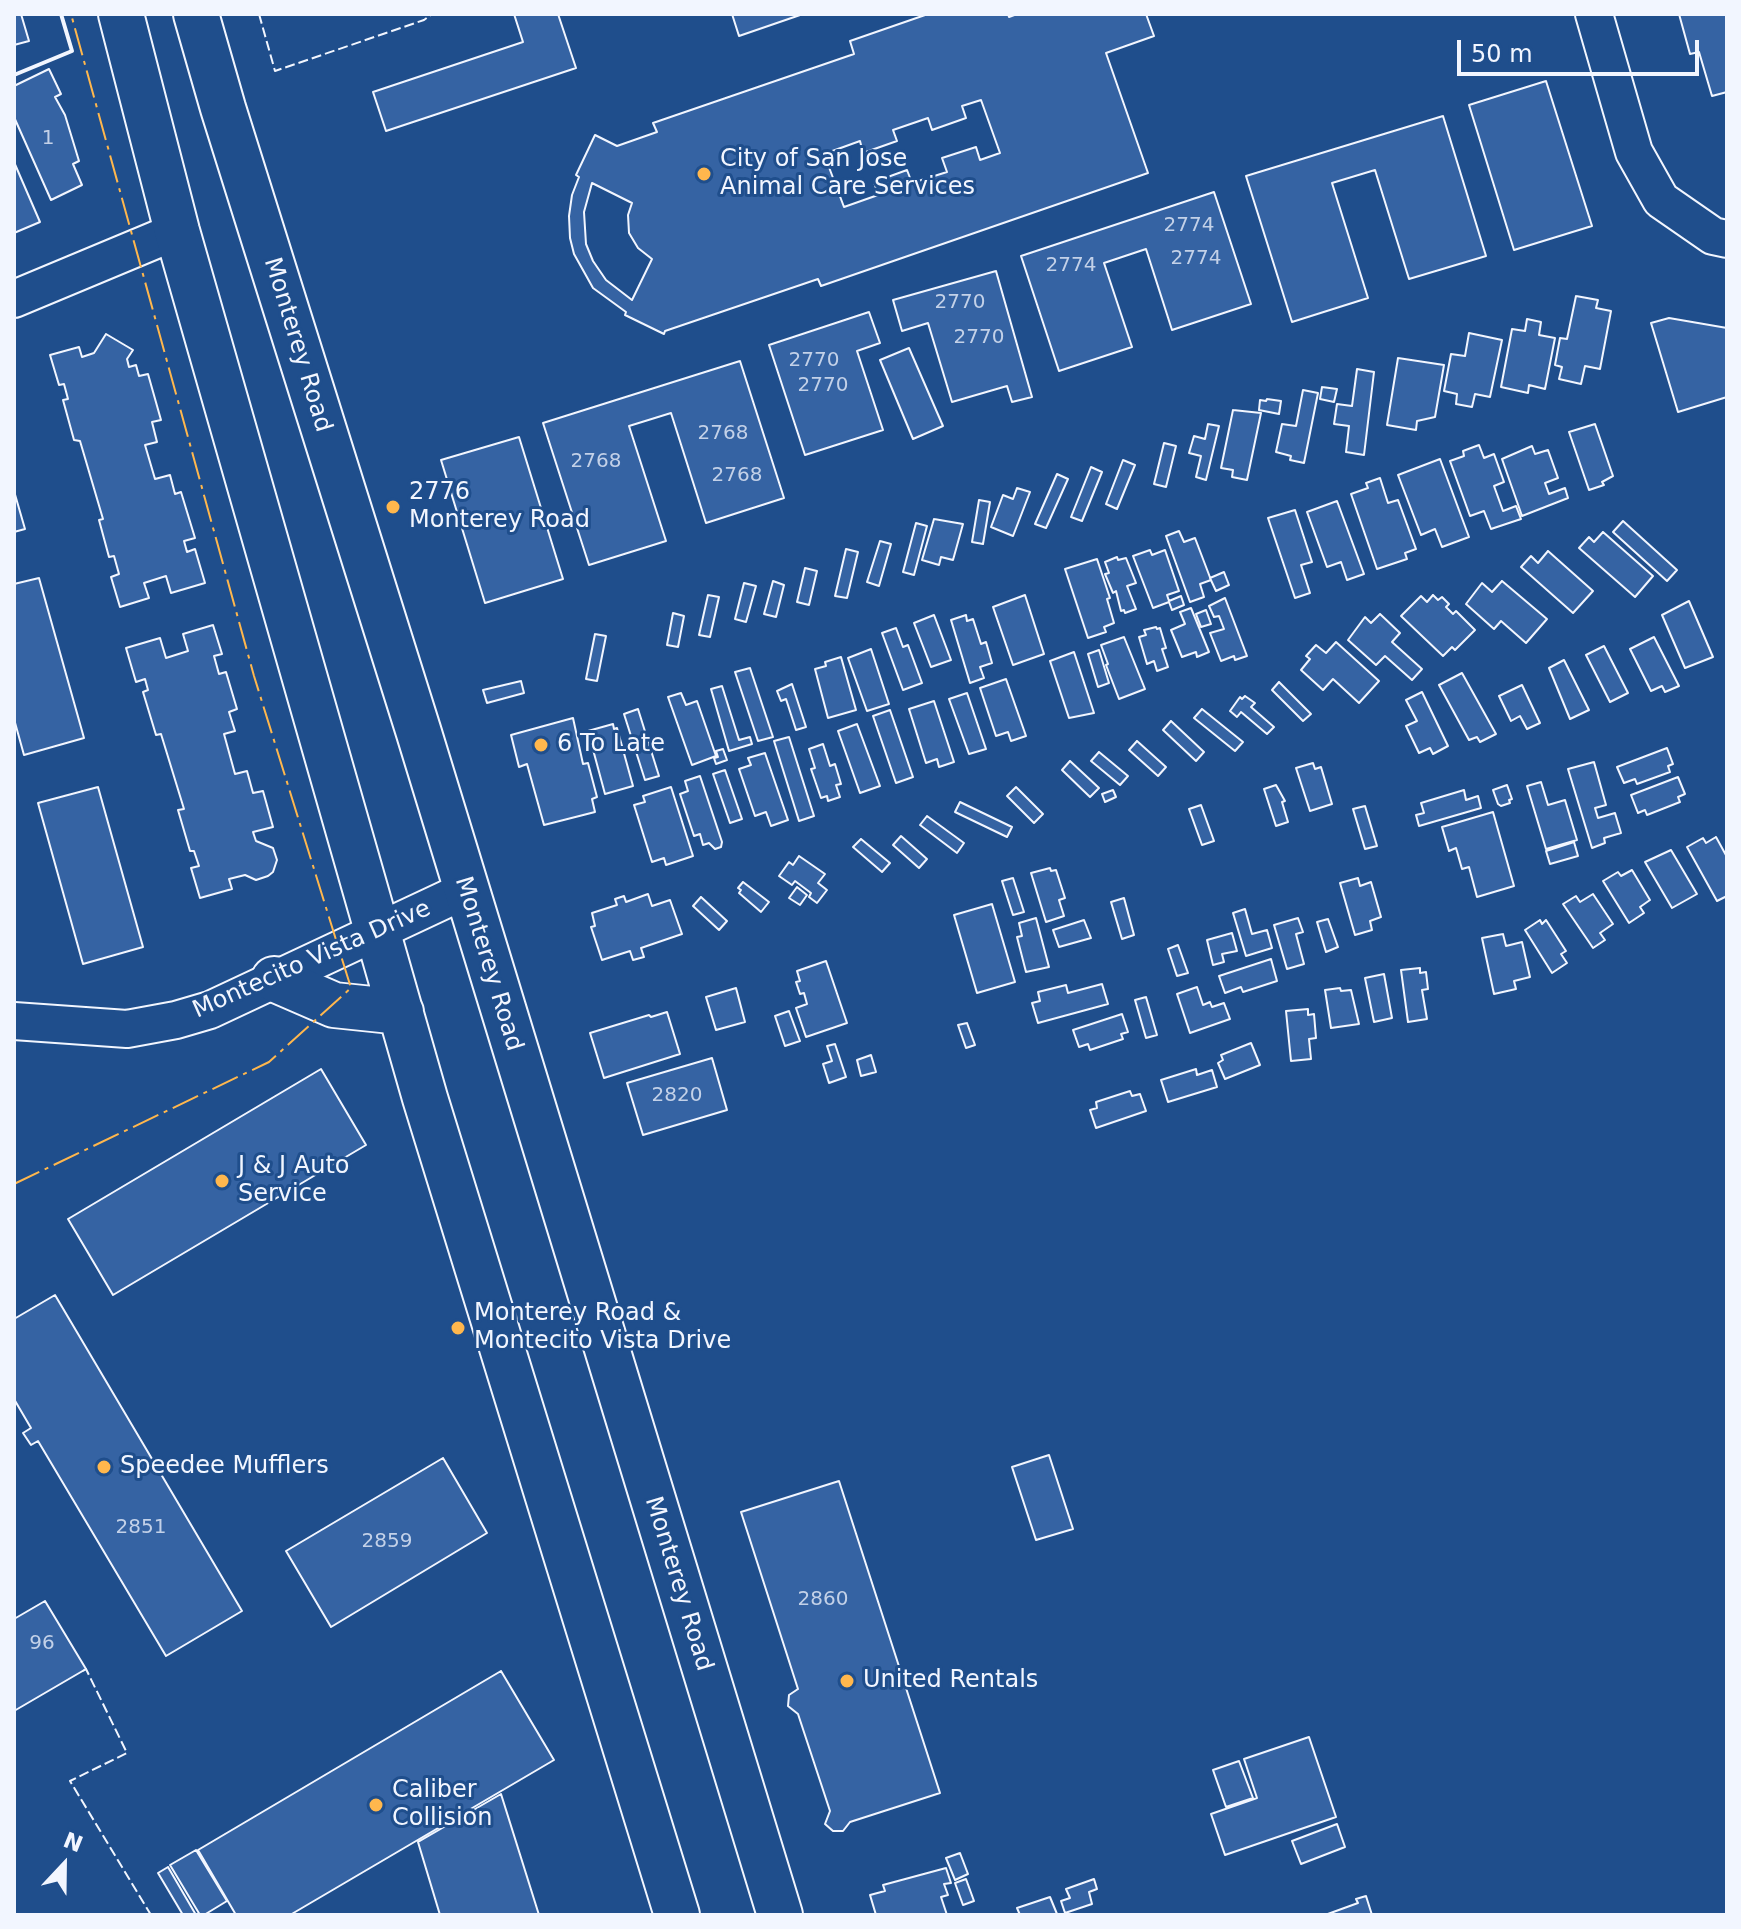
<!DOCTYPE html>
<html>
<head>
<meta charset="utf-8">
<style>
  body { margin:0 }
  #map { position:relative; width:1741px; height:1929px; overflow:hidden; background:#1f4e8c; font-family:"DejaVu Sans",sans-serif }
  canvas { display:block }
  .frame { position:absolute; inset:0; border:16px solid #f2f6ff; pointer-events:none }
  .north { position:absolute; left:24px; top:1825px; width:80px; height:80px; -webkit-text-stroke:6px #1f4e8c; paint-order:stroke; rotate:22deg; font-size:22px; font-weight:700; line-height:32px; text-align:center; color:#f2f6ff }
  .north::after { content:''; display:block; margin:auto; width:28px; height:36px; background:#f2f6ff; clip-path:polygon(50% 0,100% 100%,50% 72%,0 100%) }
  .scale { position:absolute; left:1457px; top:40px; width:242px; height:36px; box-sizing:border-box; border:4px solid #f2f6ff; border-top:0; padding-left:10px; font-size:24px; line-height:28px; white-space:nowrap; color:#f2f6ff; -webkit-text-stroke:6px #1f4e8c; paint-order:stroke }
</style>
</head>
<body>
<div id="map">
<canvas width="1741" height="1929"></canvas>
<div class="frame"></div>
<div class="north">N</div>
<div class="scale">50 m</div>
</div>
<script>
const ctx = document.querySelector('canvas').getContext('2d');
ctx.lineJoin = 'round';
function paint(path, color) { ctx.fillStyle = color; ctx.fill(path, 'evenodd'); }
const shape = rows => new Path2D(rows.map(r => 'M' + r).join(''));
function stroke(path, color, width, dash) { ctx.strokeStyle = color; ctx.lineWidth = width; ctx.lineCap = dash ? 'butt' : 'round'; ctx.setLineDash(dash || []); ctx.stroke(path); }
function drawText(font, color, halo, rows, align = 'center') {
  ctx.font = font + ' "DejaVu Sans",sans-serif'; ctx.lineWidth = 6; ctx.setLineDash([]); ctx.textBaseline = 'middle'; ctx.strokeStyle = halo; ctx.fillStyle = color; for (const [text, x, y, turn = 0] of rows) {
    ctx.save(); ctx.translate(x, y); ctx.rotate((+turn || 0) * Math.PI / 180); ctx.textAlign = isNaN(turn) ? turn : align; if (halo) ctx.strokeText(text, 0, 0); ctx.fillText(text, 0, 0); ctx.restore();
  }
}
const building = shape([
  [14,14,21,14,29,41,14,45,14,14],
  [514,14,558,14,576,68,386,131,373,92,523,42,514,14],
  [732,14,803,14,739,36,732,14],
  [928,14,1008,14,1009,17,1017,14,1146,14,1154,36,1106,53,1148,173,821,286,818,279,665,331,664,334,625,315,626,312,593,288,574,254,570,238,569,216,572,195,579,177,576,175,595,135,617,146,657,132,653,123,854,54,850,41,928,14],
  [981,100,1000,153,980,160,976,147,942,158,947,172,912,183,907,170,874,182,878,195,844,207,824,154,860,141,863,153,897,141,893,130,928,118,932,130,966,118,962,106,981,100],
  [592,183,632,203,628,215,629,233,638,248,652,259,632,300,606,280,593,261,586,244,584,212,592,183],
  [1679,14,1727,14,1727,92,1712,96,1699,52,1690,54,1679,14],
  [49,69,61,94,55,97,65,115,79,161,73,164,82,185,51,200,14,117,14,86,49,69],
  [1546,81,1592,226,1514,250,1469,105,1546,81],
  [1443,116,1486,256,1409,279,1375,170,1332,183,1368,298,1292,322,1246,176,1443,116],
  [14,162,40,222,14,233,14,162],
  [1214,192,1251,304,1172,330,1146,249,1104,263,1132,347,1059,371,1021,256,1214,192],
  [996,271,1032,397,1012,402,1007,386,952,402,928,323,902,331,893,300,996,271],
  [1576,296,1598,300,1596,308,1611,311,1600,369,1585,366,1581,384,1559,379,1562,367,1555,365,1560,338,1567,339,1576,296],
  [869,312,880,343,857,351,883,430,805,455,769,345,869,312],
  [1669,318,1727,328,1727,397,1678,412,1651,323,1669,318],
  [1527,319,1541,322,1539,335,1555,338,1545,389,1529,385,1528,393,1501,387,1512,329,1525,331,1527,319],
  [1469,333,1502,340,1490,397,1475,394,1472,407,1456,404,1457,394,1444,391,1451,354,1465,356,1469,333],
  [106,334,133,350,127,359,129,367,136,365,139,376,148,374,161,420,152,422,157,442,145,445,155,479,170,475,175,494,181,492,195,538,184,541,187,552,195,549,205,583,171,593,166,576,144,583,149,598,120,607,111,577,119,574,114,556,109,557,99,520,103,519,80,441,74,440,63,400,68,399,64,384,59,385,50,355,79,347,82,357,94,353,106,334],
  [909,348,943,426,913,439,880,360,909,348],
  [1398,358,1444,365,1435,417,1417,421,1416,430,1387,425,1398,358],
  [740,361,784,498,706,523,671,413,629,426,666,541,589,565,543,423,740,361],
  [1357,369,1374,372,1364,455,1346,452,1349,426,1334,424,1337,404,1352,406,1357,369],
  [1322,387,1337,389,1334,402,1320,399,1322,387],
  [1303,390,1318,393,1304,463,1290,460,1291,456,1276,452,1282,424,1296,426,1303,390],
  [1267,399,1281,401,1279,414,1259,410,1260,400,1266,401,1267,399],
  [1233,410,1261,413,1247,480,1232,477,1233,470,1221,468,1233,410],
  [1208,424,1219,426,1206,480,1196,477,1201,456,1189,453,1194,436,1205,439,1208,424],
  [1595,424,1613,476,1602,482,1604,485,1589,490,1569,432,1595,424],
  [519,437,563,579,485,603,441,460,519,437],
  [1164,443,1176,446,1166,487,1154,484,1164,443],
  [1479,445,1484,458,1494,454,1504,482,1494,486,1503,511,1516,506,1521,519,1491,529,1484,511,1470,516,1450,461,1464,456,1463,451,1479,445],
  [1532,446,1535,454,1548,450,1558,478,1545,483,1549,494,1565,488,1568,498,1522,516,1502,459,1532,446],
  [1440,459,1469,537,1442,547,1435,529,1421,535,1398,475,1440,459],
  [1123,460,1135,465,1117,509,1106,504,1123,460],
  [1091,467,1102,472,1082,521,1071,517,1091,467],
  [1057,474,1068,479,1046,528,1035,524,1057,474],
  [1380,478,1388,503,1398,500,1416,549,1405,553,1407,559,1377,569,1351,494,1368,488,1366,483,1380,478],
  [1017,488,1030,492,1013,536,991,527,1003,495,1013,499,1017,488],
  [14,491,25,529,14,532,14,491],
  [979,500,990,502,983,544,972,542,979,500],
  [1337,501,1364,574,1347,580,1341,562,1327,567,1307,512,1337,501],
  [1295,510,1312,562,1301,565,1310,593,1295,598,1268,518,1295,510],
  [934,519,963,524,953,560,941,557,939,565,922,560,934,519],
  [1623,521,1677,570,1667,581,1613,532,1623,521],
  [916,523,927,526,914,575,903,572,916,523],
  [1179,531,1184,542,1195,538,1211,580,1200,584,1204,597,1190,602,1166,536,1179,531],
  [1603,532,1653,576,1635,597,1579,548,1589,537,1594,542,1603,532],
  [880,541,891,544,879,586,867,582,880,541],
  [846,549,858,552,847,598,835,596,846,549],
  [1150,550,1152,555,1165,550,1179,591,1167,595,1169,601,1181,596,1184,605,1172,610,1169,602,1153,608,1133,556,1150,550],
  [1548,551,1593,591,1573,613,1521,567,1531,556,1538,563,1548,551],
  [1117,557,1118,560,1126,558,1136,583,1127,586,1136,609,1125,613,1124,610,1121,611,1116,591,1113,593,1105,574,1109,573,1105,562,1117,557],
  [1097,559,1110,598,1107,599,1114,623,1104,627,1106,632,1088,638,1065,569,1097,559],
  [805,568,817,571,809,605,797,602,805,568],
  [1224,572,1229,585,1216,591,1210,578,1224,572],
  [39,578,84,738,24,755,14,719,14,584,39,578],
  [773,581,784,585,776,617,764,614,773,581],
  [1502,581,1547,619,1526,643,1501,621,1494,629,1466,604,1482,583,1492,592,1502,581],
  [744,583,756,586,746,622,735,619,744,583],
  [708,595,719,597,710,637,699,635,708,595],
  [1025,595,1044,654,1013,665,993,607,1025,595],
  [1433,595,1438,600,1442,597,1449,604,1446,607,1453,614,1456,611,1475,630,1455,650,1452,647,1443,656,1401,616,1421,596,1427,602,1433,595],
  [1225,598,1247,656,1235,660,1234,656,1221,661,1210,633,1224,629,1219,616,1214,617,1209,606,1225,598],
  [1689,601,1713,657,1685,668,1662,615,1689,601],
  [1191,608,1209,652,1197,657,1196,652,1182,657,1171,630,1185,624,1180,612,1191,608],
  [1206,610,1211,624,1201,627,1196,614,1206,610],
  [673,613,684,616,678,647,667,645,673,613],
  [1380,614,1400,633,1392,642,1422,669,1412,680,1385,656,1376,665,1348,640,1365,617,1371,623,1380,614],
  [934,615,951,660,931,667,914,623,934,615],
  [966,615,967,621,973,619,981,644,986,642,992,663,980,667,984,678,970,683,951,620,966,615],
  [213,625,222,654,214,656,219,674,226,672,237,709,229,712,235,731,224,734,235,774,247,771,253,793,263,791,273,827,253,832,256,841,273,848,277,860,273,872,268,876,256,880,245,875,229,879,232,889,200,898,191,868,199,866,194,851,190,851,178,810,184,809,161,734,156,735,143,692,148,690,145,679,136,682,126,648,160,638,166,658,188,651,183,634,213,625],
  [1156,627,1157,629,1160,628,1166,648,1162,649,1168,667,1157,671,1154,661,1147,664,1139,637,1146,635,1144,630,1156,627],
  [896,628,903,647,908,645,922,683,903,690,882,633,896,628],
  [595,634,606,636,597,681,586,679,595,634],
  [1124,637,1145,689,1119,699,1106,665,1108,664,1101,645,1124,637],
  [1654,637,1679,686,1665,692,1662,686,1651,691,1630,649,1654,637],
  [1336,642,1379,681,1359,703,1333,679,1323,690,1301,670,1310,659,1306,656,1316,645,1326,653,1336,642],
  [1604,646,1628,693,1610,702,1586,655,1604,646],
  [871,649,889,704,867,711,848,658,871,649],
  [1099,650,1109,683,1098,687,1088,654,1099,650],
  [1074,652,1094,713,1069,718,1050,661,1074,652],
  [841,657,856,710,828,718,815,669,826,666,825,662,841,657],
  [1564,660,1589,710,1570,719,1549,668,1564,660],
  [750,668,773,737,758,741,735,672,750,668],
  [1462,673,1496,734,1480,742,1477,737,1469,740,1439,685,1462,673],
  [1006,679,1026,736,1011,741,1008,732,996,736,980,688,1006,679],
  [521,681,524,693,487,703,483,690,521,681],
  [1279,682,1311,714,1303,721,1272,690,1279,682],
  [792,684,806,727,796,730,786,699,781,701,777,691,792,684],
  [1522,685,1540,723,1527,729,1520,716,1511,721,1499,696,1522,685],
  [722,686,739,740,750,737,752,744,729,751,711,689,722,686],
  [1422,692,1448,746,1433,754,1430,748,1419,753,1406,726,1417,721,1406,700,1422,692],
  [681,693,686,705,697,701,716,756,692,765,668,697,681,693],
  [967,693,986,749,969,754,949,699,967,693],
  [1245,696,1255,703,1251,707,1274,727,1267,734,1241,712,1237,717,1230,711,1240,697,1242,699,1245,696],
  [934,701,954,762,939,767,937,759,926,763,909,709,934,701],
  [638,709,659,776,645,780,624,714,638,709],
  [1202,709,1243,742,1235,751,1194,718,1202,709],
  [890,710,913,777,896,783,873,716,890,710],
  [573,718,583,764,588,763,597,797,592,799,595,812,544,825,527,764,519,767,511,735,573,718],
  [1171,721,1204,752,1196,761,1163,730,1171,721],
  [613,724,614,729,617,728,633,786,605,794,588,731,613,724],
  [857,724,880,786,860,793,838,731,857,724],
  [789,737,814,816,799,821,774,741,789,737],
  [1137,741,1166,767,1158,776,1129,750,1137,741],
  [823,744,830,766,835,764,841,784,836,785,840,797,828,801,827,796,821,798,811,769,815,768,809,749,823,744],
  [1667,748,1673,764,1668,766,1670,772,1637,784,1635,779,1624,783,1617,767,1667,748],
  [723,749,727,760,716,764,714,758,718,757,716,751,723,749],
  [1099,752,1128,776,1120,785,1091,761,1099,752],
  [765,753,788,820,771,826,766,812,755,816,739,769,751,765,748,758,765,753],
  [1070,761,1099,788,1090,797,1062,770,1070,761],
  [1594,762,1606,805,1595,808,1598,818,1615,813,1621,833,1604,838,1605,843,1592,848,1568,769,1594,762],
  [1313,763,1315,769,1321,767,1332,804,1310,811,1296,768,1313,763],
  [725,770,742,819,730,823,713,774,725,770],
  [700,776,722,842,721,847,715,849,709,843,703,845,700,834,694,836,680,794,688,791,685,781,700,776],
  [1678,777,1685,794,1678,797,1680,802,1647,815,1645,810,1638,813,1631,795,1678,777],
  [1541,782,1548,805,1565,800,1577,840,1546,849,1527,786,1541,782],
  [1276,785,1285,801,1282,802,1288,822,1276,826,1264,789,1276,785],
  [1507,785,1512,799,1509,800,1510,803,1501,806,1498,804,1493,790,1507,785],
  [98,787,143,947,83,964,38,803,98,787],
  [671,787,693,856,666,865,664,858,652,862,634,805,645,802,643,796,671,787],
  [1016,787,1043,814,1034,823,1007,796,1016,787],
  [1113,790,1116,797,1105,802,1102,794,1113,790],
  [1464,790,1466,800,1478,796,1481,808,1419,826,1416,815,1424,813,1421,803,1464,790],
  [960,802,1012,827,1007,837,955,812,960,802],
  [1201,805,1214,841,1202,845,1189,809,1201,805],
  [1365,806,1377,846,1365,849,1353,809,1365,806],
  [1493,812,1514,886,1477,897,1469,867,1462,869,1456,848,1449,851,1442,827,1493,812],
  [927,816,964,843,957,853,920,825,927,816],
  [901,836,927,859,919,868,893,845,901,836],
  [1716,837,1727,857,1727,896,1717,901,1687,847,1703,838,1706,843,1716,837],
  [861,839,890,863,882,872,853,847,861,839],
  [1574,842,1578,856,1550,864,1546,851,1574,842],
  [1671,850,1697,894,1672,908,1645,862,1671,850],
  [799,856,825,874,818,883,827,890,817,903,809,897,811,893,795,881,792,885,779,876,789,862,793,865,799,856],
  [1050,868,1051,871,1056,870,1065,898,1059,900,1064,916,1046,922,1031,873,1050,868],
  [1632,870,1650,900,1640,907,1644,913,1629,923,1603,881,1618,872,1621,876,1632,870],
  [1013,878,1024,912,1013,915,1002,881,1013,878],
  [1358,878,1360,886,1371,882,1381,917,1370,921,1372,930,1355,935,1340,883,1358,878],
  [743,882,769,902,761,912,739,893,741,890,738,888,743,882],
  [797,887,807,895,800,905,789,898,797,887],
  [648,894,652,906,670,900,682,934,641,948,644,957,633,960,630,951,602,960,591,927,595,926,592,913,617,905,615,899,624,896,626,902,648,894],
  [1593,894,1613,924,1600,933,1605,940,1593,948,1563,904,1576,896,1580,902,1593,894],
  [701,897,727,921,719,930,693,906,701,897],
  [1124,898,1134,935,1122,939,1111,902,1124,898],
  [992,904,1015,982,977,993,954,915,992,904],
  [1245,909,1252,934,1267,930,1272,948,1246,956,1233,913,1245,909],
  [1036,918,1049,967,1026,972,1017,937,1022,936,1019,923,1036,918],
  [1298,918,1303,932,1296,934,1304,964,1287,969,1274,925,1298,918],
  [1328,919,1338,947,1326,952,1317,922,1328,919],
  [1084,920,1091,938,1059,947,1053,930,1084,920],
  [1540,920,1542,924,1546,920,1566,951,1561,954,1567,963,1552,973,1525,930,1540,920],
  [1232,933,1237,951,1222,954,1224,962,1213,965,1207,940,1232,933],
  [1503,934,1506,946,1522,942,1530,977,1514,981,1516,989,1494,994,1482,938,1503,934],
  [1178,945,1188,973,1177,976,1168,949,1178,945],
  [1271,959,1277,981,1243,992,1241,987,1225,993,1219,976,1271,959],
  [826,961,847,1023,806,1037,796,1008,807,1004,804,993,800,994,796,982,800,981,797,971,826,961],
  [1420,968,1420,973,1426,972,1428,989,1422,990,1427,1019,1408,1022,1401,970,1420,968],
  [1384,974,1392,1018,1374,1022,1365,978,1384,974],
  [1102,984,1108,1004,1038,1023,1032,1003,1040,1001,1038,992,1066,985,1068,993,1102,984],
  [1197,987,1203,1005,1210,1002,1212,1007,1224,1003,1230,1019,1190,1033,1177,994,1197,987],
  [736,988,745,1022,716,1030,706,997,736,988],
  [1340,988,1341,991,1351,990,1359,1024,1331,1028,1325,990,1340,988],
  [1146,997,1157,1035,1146,1038,1135,1000,1146,997],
  [1308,1009,1308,1015,1314,1014,1316,1038,1309,1039,1311,1059,1291,1061,1286,1011,1308,1009],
  [789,1011,800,1041,785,1046,775,1016,789,1011],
  [667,1012,680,1054,604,1078,590,1033,649,1015,651,1017,667,1012],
  [1122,1014,1128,1032,1121,1034,1123,1039,1090,1050,1088,1044,1079,1047,1073,1030,1122,1014],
  [967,1023,975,1045,966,1048,958,1025,967,1023],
  [1251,1043,1260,1065,1225,1079,1218,1063,1223,1060,1221,1055,1251,1043],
  [835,1044,846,1077,829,1083,823,1064,832,1061,827,1046,835,1044],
  [871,1055,876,1072,861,1076,857,1060,871,1055],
  [712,1058,727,1110,643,1135,627,1083,712,1058],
  [321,1069,366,1145,113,1295,68,1219,321,1069],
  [1196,1069,1197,1075,1212,1070,1217,1087,1168,1102,1161,1080,1196,1069],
  [1130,1091,1132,1096,1140,1094,1146,1111,1096,1128,1090,1110,1097,1108,1096,1102,1130,1091],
  [55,1295,242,1611,166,1656,38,1441,31,1445,23,1433,31,1428,14,1399,14,1319,55,1295],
  [1049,1455,1073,1529,1036,1540,1012,1467,1049,1455],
  [443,1458,487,1533,331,1627,286,1551,443,1458],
  [839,1481,940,1793,850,1822,843,1831,833,1831,825,1824,830,1811,798,1714,788,1706,789,1695,798,1689,741,1512,839,1481],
  [45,1601,86,1669,14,1711,14,1619,45,1601],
  [501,1671,554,1760,290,1915,236,1915,198,1850,501,1671],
  [1309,1737,1336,1817,1225,1855,1211,1814,1257,1798,1244,1759,1309,1737],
  [1239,1761,1253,1798,1226,1807,1213,1770,1239,1761],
  [501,1794,539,1915,440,1915,418,1842,501,1794],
  [1337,1824,1345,1847,1301,1864,1292,1841,1337,1824],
  [196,1850,227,1901,204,1915,200,1915,170,1865,196,1850],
  [960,1853,968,1874,955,1880,946,1858,960,1853],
  [168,1867,196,1915,183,1915,158,1873,168,1867],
  [946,1868,951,1883,944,1884,948,1895,941,1897,947,1915,876,1915,870,1895,885,1891,883,1885,946,1868],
  [966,1879,974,1901,963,1905,955,1883,966,1879],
  [1094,1879,1097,1889,1089,1892,1092,1904,1065,1913,1061,1901,1070,1898,1066,1889,1094,1879],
  [1366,1896,1372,1915,1325,1915,1358,1903,1356,1899,1366,1896],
  [1050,1897,1057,1914,1020,1915,1017,1908,1050,1897]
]);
paint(building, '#3563a3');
stroke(building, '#f2f6ff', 2);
const minor = shape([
  [1594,14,1634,152,1661,200,1713,236,1727,239],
  [14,299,177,231],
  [14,1021,127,1029,176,1020,210,1010,466,890]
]);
const major = shape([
  [121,14,177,231,425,1098,677,1915],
  [196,14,223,108,419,733,780,1915],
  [274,979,334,1005,401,1012]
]);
stroke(minor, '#f2f6ff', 40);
stroke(major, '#f2f6ff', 48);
stroke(minor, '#1f4e8c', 36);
stroke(major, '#1f4e8c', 44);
stroke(shape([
  [259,14,275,71,424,20,432,14],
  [83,1671,86,1669,127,1753,70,1781,151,1915]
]), '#f2f6ff', 2, [10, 4]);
stroke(shape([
  [14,75,72,51,61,14]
]), '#f2f6ff', 4);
stroke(shape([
  [14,1184,269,1062,351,988,254,676,71,14]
]), '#ffb74d', 2, [28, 6, 4, 6]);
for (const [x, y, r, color] of [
  [704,174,8,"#ffb74d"],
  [393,507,8,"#ffb74d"],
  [541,745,8,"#ffb74d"],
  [222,1181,8,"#ffb74d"],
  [458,1328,8,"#ffb74d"],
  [104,1467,8,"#ffb74d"],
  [847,1681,8,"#ffb74d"],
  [376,1805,8,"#ffb74d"]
]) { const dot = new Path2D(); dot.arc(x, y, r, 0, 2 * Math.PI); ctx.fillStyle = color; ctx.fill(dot); stroke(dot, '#1f4e8c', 3); }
drawText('20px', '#c3d1e8', null, [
  ["1",48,139],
  ["2774",1189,226],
  ["2774",1196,259],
  ["2774",1071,266],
  ["2770",960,303],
  ["2770",979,338],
  ["2770",814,361],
  ["2770",823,386],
  ["2768",723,434],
  ["2768",596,462],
  ["2768",737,476],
  ["2820",677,1096],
  ["2851",141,1528],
  ["2859",387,1542],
  ["2860",823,1600],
  ["96",42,1644]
]);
drawText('24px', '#f2f6ff', '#1f4e8c', [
  ["City of San Jose",720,160],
  ["Animal Care Services",720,188],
  ["2776",409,493],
  ["Monterey Road",409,521],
  ["6 To Late",557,745],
  ["J & J Auto",238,1167],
  ["Service",238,1195],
  ["Monterey Road &",474,1314],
  ["Montecito Vista Drive",474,1342],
  ["Speedee Mufflers",120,1467],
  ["United Rentals",863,1681],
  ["Caliber",392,1791],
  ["Collision",392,1819]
], 'left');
drawText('24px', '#f2f6ff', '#1f4e8c', [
  ["Monterey Road",297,345,73],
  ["Montecito Vista Drive",312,960,-24],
  ["Monterey Road",488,964,73],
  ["Monterey Road",678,1584,73]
]);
</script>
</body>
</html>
